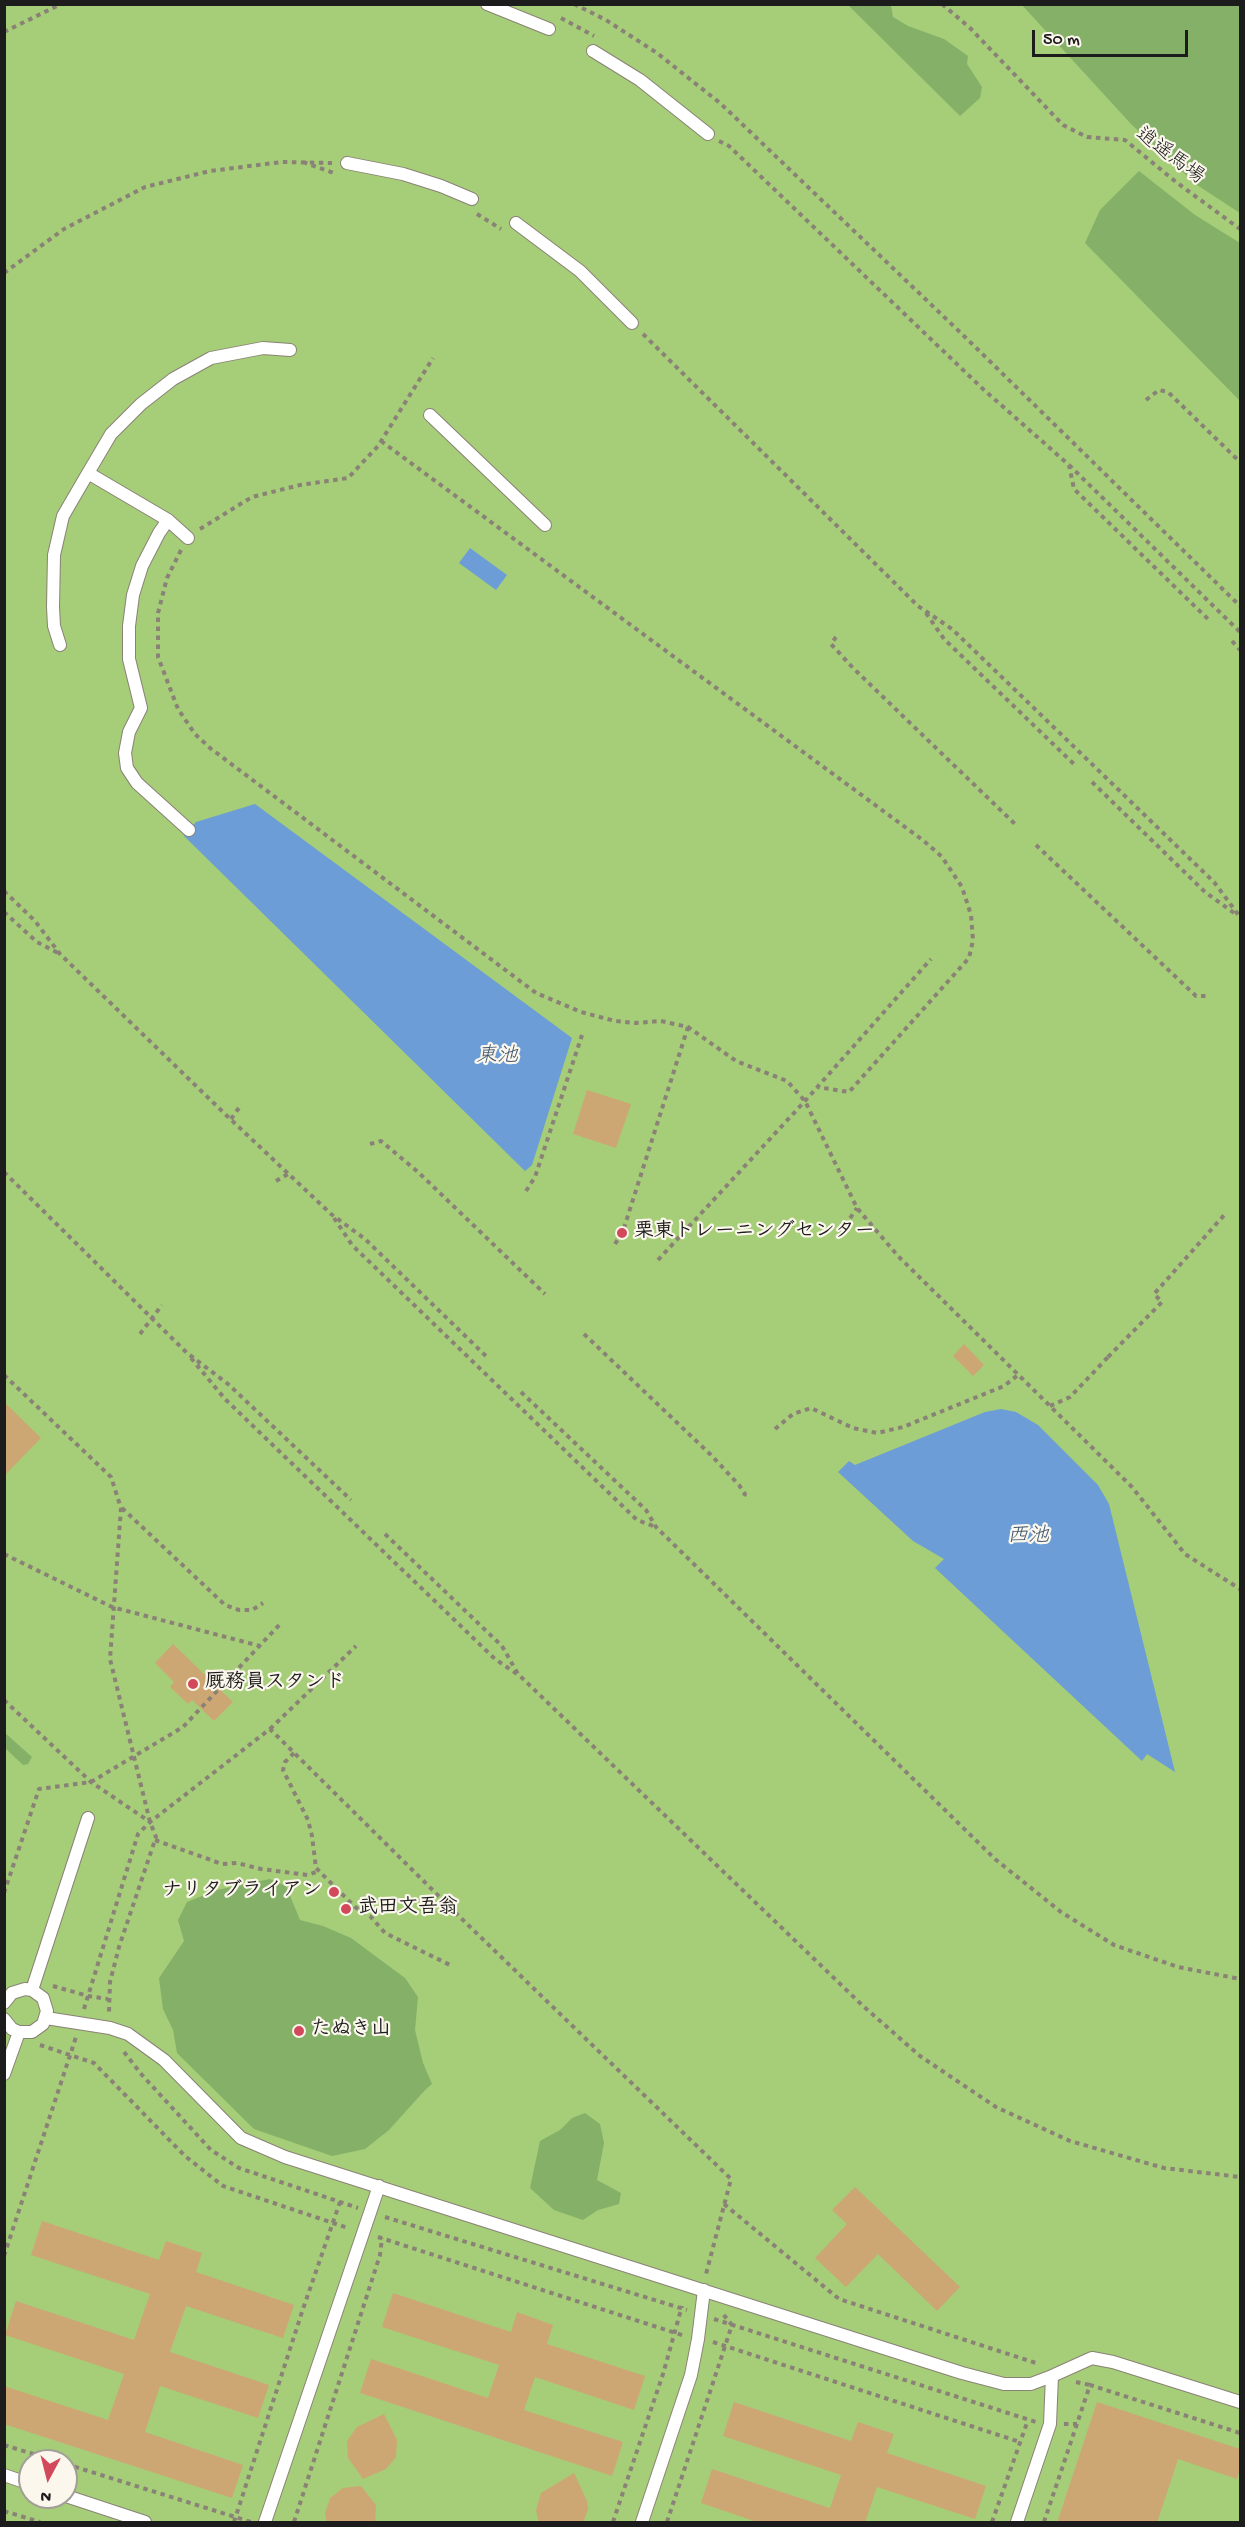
<!DOCTYPE html>
<html>
<head>
<meta charset="utf-8">
<style>
  body { margin:0 }
  #map { position:relative; width:1245px; height:2527px; overflow:hidden; background:#f7e7d1; font-family:"Gochi Hand",sans-serif }
  canvas { display:block }
  .frame { position:absolute; inset:0; border:6px solid #1c1c1c; pointer-events:none }
  .north { position:absolute; left:18px; top:2449px; width:60px; height:60px; box-sizing:border-box; background:#fbf7ec; border:2px solid #a29f99; border-radius:50%; rotate:187deg; font-size:16px; font-weight:700; line-height:24px; text-align:center; color:#1c1c1c }
  .north::after { content:''; display:block; margin:auto; width:21px; height:27px; background:#d1495b; clip-path:polygon(50% 0,100% 100%,50% 72%,0 100%) }
  .scale { position:absolute; left:1032px; top:30px; width:156px; height:27px; box-sizing:border-box; border:3px solid #1c1c1c; border-top:0; padding-left:8px; font-size:18px; line-height:21px; white-space:nowrap; color:#1c1c1c; -webkit-text-stroke:4px #fbf7ec; paint-order:stroke }
</style>
</head>
<body>
<div id="map">
<canvas width="1245" height="2527"></canvas>
<div class="frame"></div>
<div class="north">N</div>
<div class="scale">50 m</div>
</div>
<script>
const ctx = document.querySelector('canvas').getContext('2d');
ctx.lineJoin = 'round';
function paint(path, color) { ctx.fillStyle = color; ctx.fill(path, 'evenodd'); }
const shape = rows => new Path2D(rows.map(r => 'M' + r).join(''));
function stroke(path, color, width, dash) { ctx.strokeStyle = color; ctx.lineWidth = width; ctx.lineCap = dash ? 'butt' : 'round'; ctx.setLineDash(dash || []); ctx.stroke(path); }
function drawText(font, color, halo, rows, align = 'center') {
  ctx.font = font + ' "Gochi Hand","Klee One",sans-serif'; ctx.lineWidth = 4.5; ctx.setLineDash([]); ctx.textBaseline = 'middle'; ctx.strokeStyle = halo; ctx.fillStyle = color; for (const [text, x, y, turn = 0] of rows) {
    ctx.save(); ctx.translate(x, y); ctx.rotate((+turn || 0) * Math.PI / 180); ctx.textAlign = isNaN(turn) ? turn : align; if (halo) ctx.strokeText(text, 0, 0); ctx.fillText(text, 0, 0); ctx.restore();
  }
}
paint(shape([
  [4,5,1240,5,1240,2522,5,2522],
  [30,2461,66,2461,66,2497,30,2497]
]), '#a6cd78');
paint(shape([
  [848,5,891,5,893,17,908,26,944,39,968,56,967,64,982,87,980,98,960,116],
  [1022,5,1240,5,1240,213,1197,185,1132,125],
  [1139,171,1195,215,1240,243,1240,401,1085,243,1100,210],
  [4,1732,32,1757,28,1764,23,1765,5,1748],
  [270,1879,286,1886,300,1920,323,1926,351,1938,405,1978,418,1997,415,2030,423,2063,432,2084,425,2090,389,2130,365,2149,332,2156,254,2129,177,2053,173,2030,163,2009,159,1978,184,1941,178,1920,187,1902,217,1890],
  [585,2113,600,2124,604,2143,597,2180,621,2193,619,2204,598,2210,583,2220,554,2210,530,2188,540,2141,560,2130,572,2118]
]), '#84b068');
paint(shape([
  [470,548,507,575,496,590,459,563],
  [255,804,572,1038,532,1165,525,1171,184,836,196,822],
  [1001,1409,1016,1412,1038,1425,1098,1485,1109,1504,1175,1772,1147,1754,1142,1761,935,1568,944,1559,913,1541,838,1472,849,1461,855,1465,985,1412]
]), '#6c9dd6');
paint(shape([
  [587,1090,631,1104,616,1148,573,1134],
  [964,1344,984,1365,973,1376,953,1356],
  [4,1402,41,1438,4,1476],
  [173,1644,233,1702,214,1721,192,1700,188,1704,170,1687,174,1682,155,1663],
  [855,2187,960,2287,937,2311,878,2254,846,2287,815,2258,847,2224,832,2210],
  [42,2221,159,2260,166,2241,202,2253,196,2272,294,2305,283,2338,186,2306,170,2352,269,2385,258,2418,160,2386,145,2432,243,2465,232,2498,4,2424,4,2386,108,2420,124,2374,5,2335,16,2301,134,2340,150,2294,31,2255],
  [393,2293,511,2332,517,2312,553,2325,547,2344,645,2376,634,2410,535,2377,524,2410,623,2442,612,2476,360,2393,371,2359,488,2398,499,2365,382,2327],
  [734,2402,851,2441,858,2422,894,2434,887,2453,986,2486,975,2519,877,2487,865,2523,760,2523,701,2503,712,2469,830,2508,841,2475,723,2436],
  [1097,2402,1240,2449,1240,2468,1237,2479,1178,2459,1157,2523,1057,2523],
  [384,2414,397,2440,396,2457,386,2469,363,2479,348,2458,347,2441,357,2427],
  [574,2473,587,2501,588,2509,583,2523,539,2523,536,2510,541,2493],
  [361,2486,376,2505,375,2523,327,2523,325,2514,330,2498,343,2488]
]), '#cda773');
const service = shape([
  [487,4,549,29],
  [593,51,640,80,708,134],
  [347,163,403,174,441,186,472,199],
  [516,223,580,271,632,323],
  [430,415,545,525],
  [88,473,111,434,141,404,173,379,211,358,263,348,290,350],
  [168,520,159,533,142,566,133,595,129,626,129,659,141,708,129,732,125,753,127,768,137,783,189,830],
  [60,645,54,626,53,607,54,555,63,516,88,473,168,520,188,538],
  [32,1990,88,1818],
  [4,2003,12,1993,25,1989,32,1990,43,1998,47,2011,43,2024,32,2032,19,2032,12,2029,4,2019],
  [46,2018,110,2028,128,2034,164,2060,241,2138,285,2157,962,2373,1004,2384,1031,2384,1052,2376,1050,2424,1017,2522],
  [4,2074,19,2032],
  [1052,2376,1092,2358,1113,2362,1240,2402],
  [4,2475,30,2484],
  [66,2496,145,2522],
  [265,2522,379,2186],
  [642,2522,691,2375,698,2339,704,2290]
]);
stroke(service, '#8a8276', 14);
stroke(shape([
  [574,4,606,20,657,53,720,103,963,335,1240,606],
  [942,4,970,28,1063,125,1087,137,1125,140,1176,182,1240,229],
  [561,18,594,36],
  [4,32,61,4],
  [719,141,729,146,983,389,1069,465,1074,489,1211,622],
  [303,162,334,173],
  [477,214,501,229],
  [4,273,64,229,145,187,210,171,282,162,332,163],
  [643,334,918,606,952,629,1214,882,1240,917],
  [1146,400,1159,390,1168,392,1240,462],
  [381,441,924,841,942,857,962,887,971,915,973,940,969,958,849,1092,817,1087],
  [1069,465,1240,632],
  [200,529,252,497,300,485,348,478,378,446,433,358],
  [181,550,167,578,158,613,158,657,178,709,195,734,210,748,536,993,581,1012,615,1021,636,1023,661,1021,688,1027,736,1061,787,1081,805,1101,857,1208,898,1256,1132,1487,1185,1554,1240,1589],
  [926,613,944,639,1076,766],
  [836,637,831,644,853,668,1016,825],
  [1232,641,1240,650],
  [1092,782,1205,892,1237,915],
  [1036,845,1196,996,1206,996],
  [4,891,35,921,60,954,225,1114,331,1214,365,1239,488,1358],
  [4,912,37,942,58,953],
  [231,1119,241,1105],
  [370,1144,381,1141,418,1172,545,1294],
  [4,1172,187,1353,228,1384,351,1500],
  [276,1181,288,1174],
  [526,1191,535,1177,582,1035],
  [334,1218,352,1245,637,1520,656,1527],
  [840,1233,857,1208],
  [615,1244,623,1231,688,1027],
  [658,1260,805,1101,931,959],
  [140,1334,162,1305],
  [584,1334,711,1455,739,1485,745,1494,743,1498],
  [1108,1357,1162,1302,1154,1294,1226,1213],
  [191,1358,225,1399,495,1659,517,1674],
  [4,1375,111,1477,121,1508,110,1659,150,1822,156,1837,119,1947,110,1982,109,2012],
  [521,1392,646,1510,656,1527,995,1859,1061,1912,1114,1945,1178,1967,1240,1979],
  [1050,1406,1070,1397,1110,1355],
  [775,1429,793,1414,811,1408,853,1428,877,1433,903,1427,1004,1386,1018,1375],
  [122,1508,225,1605,239,1610,252,1610,263,1603],
  [385,1534,502,1646,518,1674,862,2005,920,2056,996,2107,1070,2141,1164,2168,1240,2177],
  [4,1554,112,1607,260,1646],
  [4,1700,91,1782,150,1822,270,1729,466,1923,731,2179,706,2274],
  [270,1729,356,1646],
  [294,1753,285,1762,283,1770,308,1820,312,1836,316,1868,355,1907,370,1916,385,1933,450,1965],
  [155,1840,222,1864,237,1863,261,1869,308,1875,319,1871],
  [4,1893,39,1789,91,1782,183,1727,282,1622],
  [53,1986,88,1996,108,1999],
  [84,2009,138,1834,150,1822],
  [40,2045,94,2063,185,2156,223,2186,348,2228],
  [124,2052,142,2075,211,2150,239,2168,358,2208],
  [724,2204,839,2299,1039,2364],
  [385,2217,687,2310],
  [378,2237,685,2336],
  [4,2256,76,2037],
  [714,2319,1036,2422],
  [713,2342,1020,2442],
  [1076,2382,1090,2385],
  [1064,2424,1077,2424],
  [4,2445,56,2461],
  [66,2464,251,2522],
  [4,2511,40,2522],
  [234,2522,302,2312,340,2202],
  [294,2522,380,2255,382,2238],
  [613,2522,663,2374,682,2306],
  [667,2522,732,2325,723,2314],
  [992,2522,1028,2420],
  [1044,2522,1090,2385,1240,2433]
]), '#8a8276', 4, [4.5, 4.5]);
stroke(service, '#fff', 12);
for (const [x, y, r, color] of [
  [622,1233,6,"#d1495b"],
  [193,1684,6,"#d1495b"],
  [334,1892,6,"#d1495b"],
  [346,1909,6,"#d1495b"],
  [299,2031,6,"#d1495b"]
]) { const dot = new Path2D(); dot.arc(x, y, r, 0, 2 * Math.PI); ctx.fillStyle = color; ctx.fill(dot); stroke(dot, '#fbf7ec', 2); }
drawText('20px', '#1c1c1c', '#fbf7ec', [
  ["逍遥馬場",1169,157,37]
]);
drawText('bold 20px', '#1c1c1c', '#fbf7ec', [
  ["栗東トレーニングセンター",634,1233],
  ["厩務員スタンド",205,1684],
  ["ナリタブライアン",322,1892,"right"],
  ["武田文吾翁",358,1909],
  ["たぬき山",311,2031]
], 'left');
drawText('italic 21px', '#405670', '#fbf7ec', [
  ["東池",497,1058],
  ["西池",1028,1538]
]);
</script>
</body>
</html>
